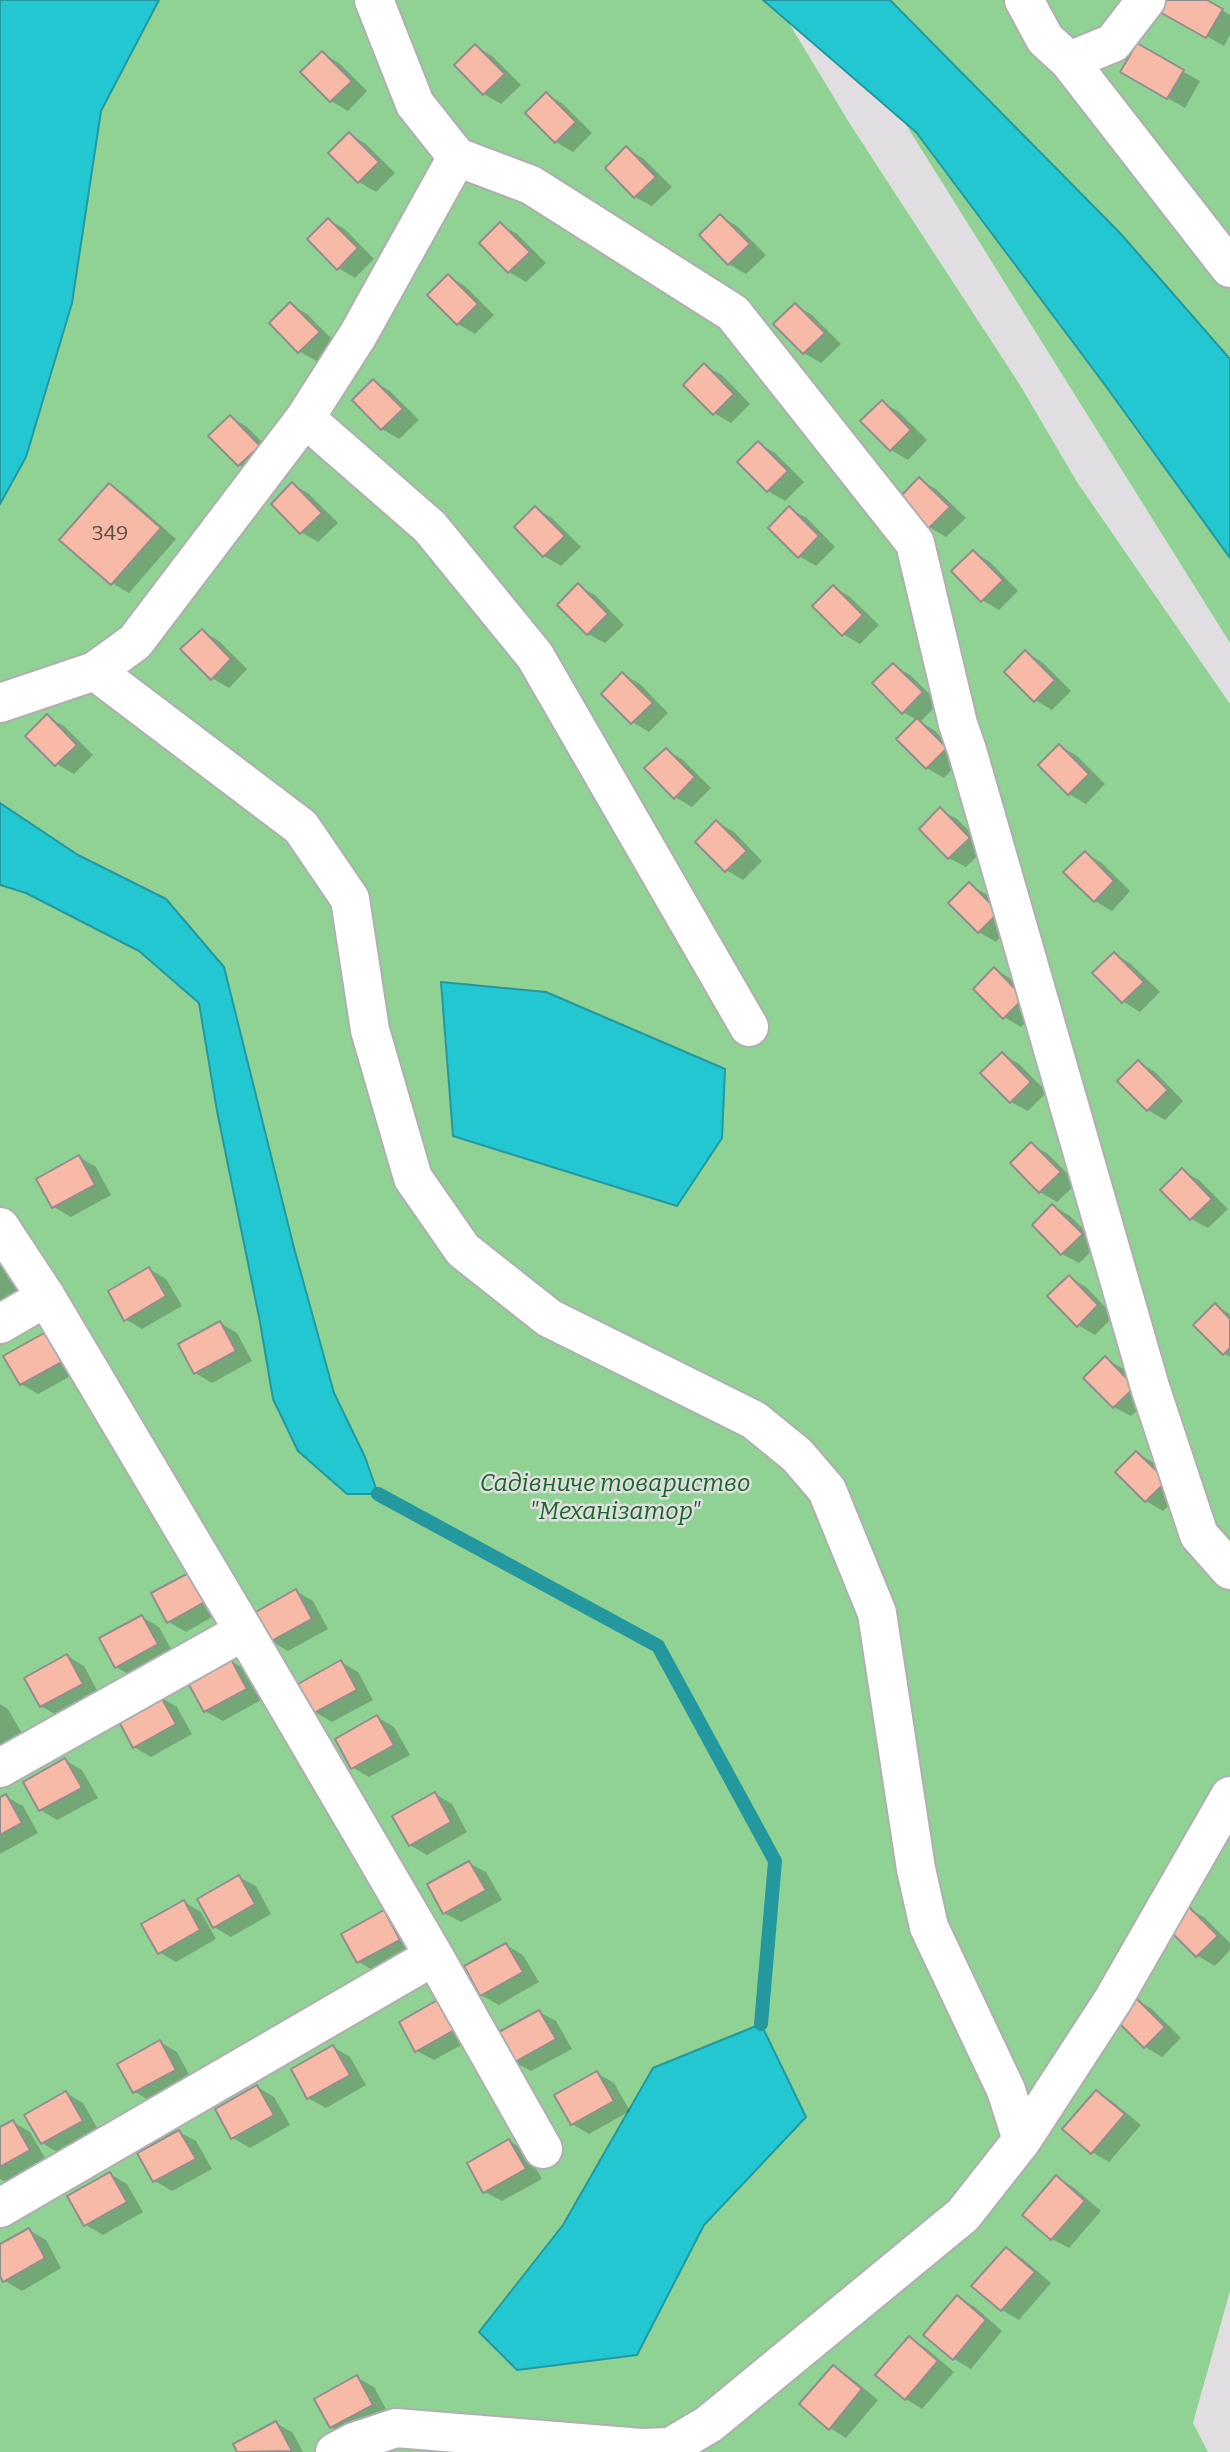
<!DOCTYPE html>
<html>
<head>
<meta charset="utf-8">
<style>
  body { margin:0 }
  canvas { display:block; background:#e0dee1 }
</style>
</head>
<body>
<canvas width="1230" height="2452"></canvas>
<script>
const ctx = document.querySelector('canvas').getContext('2d');
ctx.lineJoin = 'round';
function paint(path, color) { ctx.fillStyle = color; ctx.fill(path, 'evenodd'); }
const shape = rows => new Path2D(rows.map(r => 'M' + r).join(''));
function stroke(path, color, width, dash) { ctx.strokeStyle = color; ctx.lineWidth = width; ctx.lineCap = dash ? 'butt' : 'round'; ctx.setLineDash(dash || []); ctx.stroke(path); }
function drawText(font, color, halo, rows, align = 'center') {
  ctx.font = font + ' Bitter,serif'; ctx.lineWidth = 5; ctx.setLineDash([]); ctx.textBaseline = 'middle'; ctx.strokeStyle = halo; ctx.fillStyle = color; for (const [text, x, y, turn = 0] of rows) {
    ctx.save(); ctx.translate(x, y); ctx.rotate((+turn || 0) * Math.PI / 180); ctx.textAlign = isNaN(turn) ? turn : align; if (halo) ctx.strokeText(text, 0, 0); ctx.fillText(text, 0, 0); ctx.restore();
  }
}
paint(shape([
  [0,0,775,0,850,124,1020,385,1077,482,1230,704,1230,2291,1193,2423,1208,2452,0,2452],
  [828,0,1230,0,1230,643]
]), '#90d294');
const water = shape([
  [0,0,159,0,101,111,72,303,26,457,0,504,0,0],
  [763,0,890,0,1120,233,1230,359,1230,558,1105,385,916,132,763,0],
  [0,803,78,855,166,899,224,967,294,1248,334,1393,365,1457,378,1494,347,1494,298,1451,273,1399,260,1322,217,1111,199,1003,139,951,26,893,0,885,0,803],
  [441,982,546,992,725,1069,722,1138,677,1206,453,1136,441,982],
  [761,2024,806,2117,704,2225,637,2355,517,2370,479,2332,563,2225,653,2068,761,2024]
]);
paint(water, '#22c7d1');
stroke(water, '#24989f', 2);
paint(shape([
  [1167,0,1204,0,1230,15,1230,35,1224,46,1161,10],
  [475,46,492,56,521,85,501,104,484,94],
  [1137,46,1200,81,1185,108,1122,72],
  [322,53,339,63,367,91,348,111,331,101,303,72],
  [546,94,563,104,592,133,573,152,556,142],
  [349,134,366,144,395,173,376,192,359,182],
  [626,149,643,158,672,187,652,206,635,197],
  [720,216,737,226,766,255,746,274,729,264],
  [329,220,346,230,374,259,355,278,338,268],
  [500,224,517,234,546,263,526,282,509,272,481,243],
  [448,276,465,286,494,315,475,334,458,324],
  [290,304,307,314,336,343,317,361,300,352,271,323],
  [795,305,812,315,841,344,821,363,804,353],
  [705,366,722,375,750,404,731,423,714,413],
  [373,381,390,391,419,420,399,439,382,429],
  [882,402,899,412,927,440,908,460,891,450,862,421],
  [230,417,247,427,276,456,256,475,239,465,210,436],
  [758,443,775,453,804,482,785,501,768,491],
  [919,480,936,489,966,518,946,537,929,527],
  [292,484,309,494,338,523,318,542,301,532],
  [109,485,126,495,176,539,129,593,112,583],
  [535,508,552,518,581,547,561,566,544,556,516,527],
  [790,509,807,518,835,547,816,566,799,556],
  [973,552,990,562,1018,591,999,610,982,600],
  [578,586,595,595,624,625,605,643,588,634],
  [833,587,850,597,879,625,860,644,843,634],
  [202,631,219,641,247,669,229,688,212,678],
  [1026,652,1042,662,1071,691,1052,710,1035,700],
  [893,665,910,675,939,703,920,722,934,730,963,758,944,778,927,768,917,720,903,712],
  [623,674,640,684,668,713,649,732,632,722],
  [47,717,64,726,93,755,74,774,57,764],
  [1060,746,1077,756,1105,784,1086,804,1069,794,1041,765],
  [666,750,683,760,711,788,692,807,675,797],
  [940,810,957,819,986,848,966,867,949,858],
  [717,822,734,832,762,861,743,880,726,870],
  [1085,853,1102,863,1130,891,1112,911,1095,901],
  [969,884,986,894,1015,922,996,942,979,932],
  [1114,954,1131,964,1160,992,1140,1012,1124,1002,1095,973],
  [995,969,1011,979,1040,1008,1021,1027,1004,1017],
  [1002,1054,1019,1064,1047,1092,1028,1111,1011,1102],
  [1138,1062,1155,1072,1183,1101,1165,1120,1148,1110],
  [1031,1144,1048,1154,1077,1183,1057,1202,1040,1192,1012,1163],
  [79,1157,96,1167,111,1195,71,1217,54,1207],
  [1182,1171,1199,1180,1228,1209,1208,1228,1191,1219],
  [1053,1206,1070,1216,1099,1244,1079,1263,1062,1254],
  [0,1259,22,1291,0,1304],
  [149,1269,166,1279,182,1306,142,1329,125,1319],
  [1069,1277,1086,1287,1114,1316,1095,1335,1078,1325],
  [1215,1305,1230,1314,1230,1357,1224,1353],
  [220,1323,237,1333,252,1361,212,1383,195,1373],
  [46,1334,78,1372,38,1394,21,1384],
  [1105,1359,1122,1368,1151,1398,1131,1416,1114,1407],
  [1137,1453,1154,1463,1182,1492,1163,1511,1146,1501],
  [194,1572,226,1609,186,1632,169,1622],
  [296,1591,313,1601,328,1629,288,1651,271,1641],
  [142,1617,159,1627,174,1654,133,1677,116,1667],
  [67,1656,84,1666,99,1694,58,1716,41,1706],
  [231,1661,248,1671,263,1699,223,1721,205,1711],
  [341,1662,358,1672,373,1700,332,1722,315,1712],
  [160,1697,177,1707,192,1734,151,1757,134,1747],
  [0,1704,8,1709,24,1737,0,1749],
  [377,1717,394,1727,410,1755,369,1777,352,1767],
  [65,1760,82,1770,98,1798,57,1820,40,1810],
  [435,1794,452,1804,467,1832,427,1855,410,1845],
  [5,1796,23,1806,38,1833,0,1854,0,1799],
  [469,1863,486,1872,502,1900,461,1922,444,1913],
  [239,1877,256,1886,271,1914,231,1937,214,1927],
  [184,1902,201,1912,216,1939,176,1962,159,1952],
  [1188,1908,1205,1918,1230,1943,1230,1950,1215,1966,1198,1956,1169,1927],
  [384,1912,401,1922,416,1950,376,1972,359,1962],
  [506,1945,523,1955,539,1982,499,2005,481,1995],
  [1135,1999,1152,2009,1181,2038,1162,2057,1145,2047],
  [441,2000,474,2038,434,2060,417,2051],
  [539,2012,556,2021,572,2049,531,2071,514,2062],
  [160,2042,177,2052,192,2080,152,2102,135,2092,120,2064],
  [333,2047,350,2057,366,2085,326,2108,308,2098],
  [597,2073,614,2083,630,2111,589,2134,572,2124],
  [257,2087,274,2097,290,2125,250,2148,233,2138],
  [1096,2092,1113,2102,1141,2125,1109,2162,1092,2152],
  [66,2093,83,2103,99,2131,59,2153,42,2143],
  [13,2122,30,2132,46,2160,6,2182,0,2179,0,2129],
  [179,2132,196,2141,212,2169,172,2191,155,2181,139,2154],
  [509,2141,526,2151,542,2179,502,2201,485,2192],
  [110,2174,127,2184,143,2212,103,2235,86,2225],
  [1056,2177,1073,2187,1101,2211,1069,2248,1052,2239],
  [29,2230,46,2240,61,2268,22,2291,5,2281,0,2273,0,2246],
  [1006,2249,1023,2259,1051,2283,1019,2320,1002,2310,974,2286],
  [958,2297,975,2307,1002,2331,971,2369,954,2359],
  [909,2338,926,2348,954,2372,922,2409,906,2399],
  [833,2367,850,2377,878,2400,846,2438,830,2428],
  [356,2377,374,2387,389,2415,348,2437,331,2427],
  [276,2423,293,2433,303,2452,239,2452,236,2445]
]), '#0003');
stroke(shape([
  [378,1494,658,1646,775,1861,761,2024]
]), '#24989f', 14);
const building = shape([
  [1165,0,1207,0,1223,9,1206,38,1158,11,1165,0],
  [1137,43,1184,70,1167,99,1120,72,1137,43],
  [475,44,505,74,483,95,454,65,475,44],
  [322,51,352,81,330,102,300,72,322,51],
  [546,92,576,122,555,143,525,113,546,92],
  [349,132,379,162,358,183,328,153,349,132],
  [626,146,656,177,634,198,605,168,626,146],
  [720,214,750,244,728,265,699,235,720,214],
  [328,218,358,248,337,270,307,239,328,218],
  [500,222,530,252,508,273,479,243,500,222],
  [448,274,478,304,457,325,427,295,448,274],
  [290,302,320,332,298,353,269,323,290,302],
  [795,303,825,333,803,354,773,324,795,303],
  [704,363,734,394,713,415,683,385,704,363],
  [373,379,403,409,381,430,352,400,373,379],
  [882,400,911,430,890,451,860,421,882,400],
  [230,415,260,446,238,466,208,436,230,415],
  [758,441,788,471,767,492,737,462,758,441],
  [919,477,950,507,928,529,898,499,919,477],
  [292,482,322,513,300,534,271,504,292,482],
  [109,483,161,528,111,585,59,540,109,483],
  [535,506,565,536,543,557,514,527,535,506],
  [789,506,819,536,798,558,768,528,789,506],
  [973,550,1003,580,981,602,951,571,973,550],
  [578,583,608,614,587,635,557,605,578,583],
  [833,585,863,615,842,636,812,606,833,585],
  [202,629,231,659,211,680,180,649,202,629],
  [1025,650,1055,680,1034,702,1004,672,1025,650],
  [893,663,923,692,902,714,872,683,893,663],
  [622,672,653,703,631,724,601,694,622,672],
  [47,714,77,745,55,766,25,736,47,714],
  [917,718,947,748,926,769,896,739,917,718],
  [1059,744,1089,774,1068,795,1038,765,1059,744],
  [666,748,695,777,674,799,644,768,666,748],
  [940,807,970,838,948,859,919,829,940,807],
  [716,820,747,851,725,872,695,842,716,820],
  [1085,851,1114,881,1094,902,1063,872,1085,851],
  [969,882,999,912,978,933,948,903,969,882],
  [1114,952,1144,982,1122,1003,1092,973,1114,952],
  [994,967,1024,998,1003,1019,973,989,994,967],
  [1002,1052,1031,1082,1010,1103,980,1073,1002,1052],
  [1138,1060,1168,1090,1147,1111,1117,1081,1138,1060],
  [1031,1142,1061,1172,1039,1193,1010,1163,1031,1142],
  [79,1155,95,1185,52,1208,36,1179,79,1155],
  [1182,1168,1212,1199,1190,1220,1160,1190,1182,1168],
  [1052,1204,1083,1234,1061,1255,1032,1225,1052,1204],
  [149,1267,166,1296,124,1321,108,1291,149,1267],
  [1069,1275,1098,1305,1077,1327,1047,1296,1069,1275],
  [1215,1303,1230,1319,1230,1348,1223,1355,1193,1325,1215,1303],
  [220,1321,236,1351,194,1374,178,1344,220,1321],
  [46,1332,62,1362,20,1385,3,1356,46,1332],
  [1105,1356,1135,1387,1113,1408,1083,1378,1105,1356],
  [1136,1451,1167,1481,1145,1502,1115,1472,1136,1451],
  [194,1570,210,1599,167,1623,151,1593,194,1570],
  [296,1589,312,1619,270,1642,254,1613,296,1589],
  [142,1615,158,1644,115,1668,99,1638,142,1615],
  [67,1654,83,1684,40,1707,24,1678,67,1654],
  [231,1659,247,1689,204,1712,188,1683,231,1659],
  [341,1660,357,1690,314,1713,298,1684,341,1660],
  [160,1695,176,1724,133,1748,117,1718,160,1695],
  [377,1715,394,1745,351,1769,335,1739,377,1715],
  [65,1758,82,1788,39,1811,23,1782,65,1758],
  [435,1792,451,1822,409,1846,392,1816,435,1792],
  [6,1794,22,1823,0,1835,0,1797,6,1794],
  [469,1861,486,1890,443,1914,427,1884,469,1861],
  [239,1875,255,1904,213,1928,197,1899,239,1875],
  [184,1900,200,1930,158,1954,141,1924,184,1900],
  [1188,1906,1218,1936,1196,1957,1166,1927,1188,1906],
  [384,1910,400,1940,357,1963,341,1934,384,1910],
  [506,1943,523,1972,480,1996,464,1966,506,1943],
  [1135,1997,1165,2027,1144,2048,1114,2018,1135,1997],
  [441,1998,458,2028,415,2052,399,2022,441,1998],
  [539,2010,556,2039,513,2063,497,2033,539,2010],
  [160,2040,176,2070,133,2093,117,2064,160,2040],
  [333,2045,350,2075,307,2099,291,2069,333,2045],
  [597,2071,614,2101,571,2125,554,2095,597,2071],
  [257,2085,274,2115,231,2139,215,2109,257,2085],
  [1096,2090,1125,2114,1091,2154,1062,2129,1096,2090],
  [66,2091,83,2121,41,2144,24,2115,66,2091],
  [13,2120,30,2150,0,2167,0,2127,13,2120],
  [179,2130,196,2159,153,2182,137,2153,179,2130],
  [509,2139,526,2169,483,2193,467,2163,509,2139],
  [110,2172,127,2202,84,2226,67,2196,110,2172],
  [1056,2175,1085,2201,1051,2240,1022,2215,1056,2175],
  [29,2228,45,2258,3,2282,0,2276,0,2244,29,2228],
  [1006,2247,1035,2272,1001,2311,971,2286,1006,2247],
  [957,2295,986,2320,953,2360,923,2335,957,2295],
  [909,2336,938,2361,905,2400,875,2375,909,2336],
  [833,2365,862,2389,829,2430,799,2404,833,2365],
  [357,2375,373,2405,330,2428,314,2399,357,2375],
  [276,2421,292,2451,237,2452,233,2444,276,2421]
]);
paint(building, '#f6baa7');
stroke(building, '#918e8d', 2);
const minor = shape([
  [374,0,415,104,457,157,531,185,733,313,915,543,958,724,967,750,1150,1387,1199,1535,1230,1570],
  [1024,0,1045,39,1069,61,1230,268],
  [1069,61,1113,43,1146,0],
  [305,418,430,527,535,656,749,1027],
  [95,671,301,827,350,899,370,1030,413,1178,463,1250,549,1318,754,1420,797,1455,827,1490,877,1613,916,1869,929,1927,1006,2090,1022,2140,963,2215,709,2424,670,2447,641,2448,396,2428,354,2442,335,2452],
  [0,703,95,671,135,642,305,418,358,335,457,157],
  [0,1227,46,1297,244,1631,434,1956,543,2149],
  [0,1324,46,1297],
  [0,1768,244,1631],
  [1022,2140,1113,2000,1230,1796],
  [0,2208,434,1956]
]);
stroke(minor, '#afaeb0', 42);
stroke(minor, '#fff', 38);
drawText('21px', '#5d4d49', null, [
  ["349",110,534]
]);
drawText('italic 24px', '#196727', '#e0dee1', [
  ["Садівниче товариство",615,1484],
  ["\"Механізатор\"",615,1512]
]);
</script>
</body>
</html>
